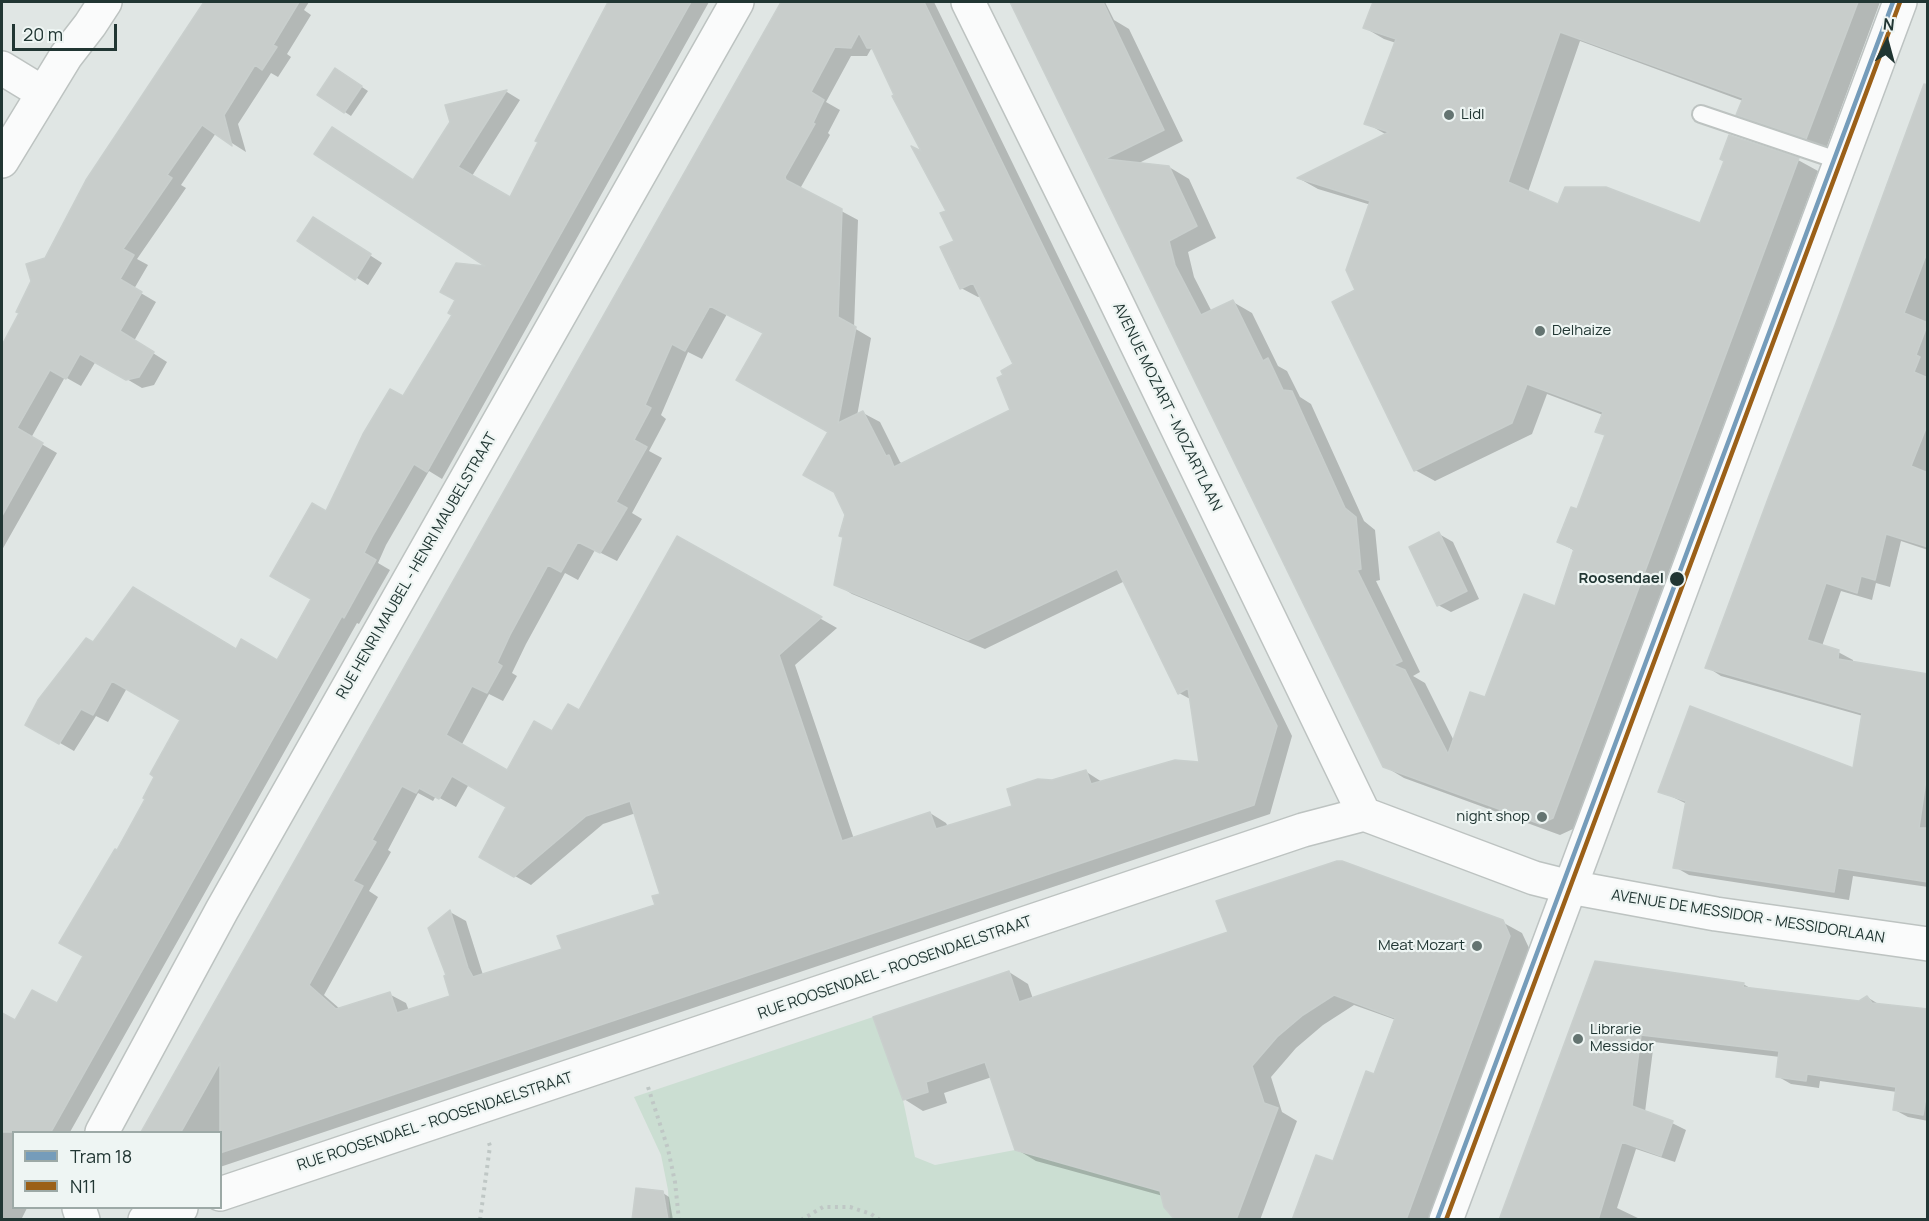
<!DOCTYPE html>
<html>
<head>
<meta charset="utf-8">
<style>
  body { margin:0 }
  #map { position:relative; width:1929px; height:1221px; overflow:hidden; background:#e0e6e4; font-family:Manrope,sans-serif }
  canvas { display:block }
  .frame { position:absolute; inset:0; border:3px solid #213633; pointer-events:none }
  .legend { position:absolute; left:12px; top:1131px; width:210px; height:78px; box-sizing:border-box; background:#eef5f3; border:2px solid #9ca9a6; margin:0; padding:8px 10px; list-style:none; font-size:18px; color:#213633 }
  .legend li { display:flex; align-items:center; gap:12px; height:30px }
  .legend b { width:30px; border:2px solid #9ca9a6 }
  .north { position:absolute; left:1857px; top:12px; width:60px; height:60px; -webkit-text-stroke:4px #eef5f3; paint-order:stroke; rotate:6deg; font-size:16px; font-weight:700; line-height:24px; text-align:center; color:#213633 }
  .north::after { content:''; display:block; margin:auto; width:21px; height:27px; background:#213633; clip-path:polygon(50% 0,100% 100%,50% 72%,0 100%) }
  .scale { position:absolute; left:12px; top:24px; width:105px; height:27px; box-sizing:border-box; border:3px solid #213633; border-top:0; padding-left:8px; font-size:18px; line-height:21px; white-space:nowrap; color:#213633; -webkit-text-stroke:4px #eef5f3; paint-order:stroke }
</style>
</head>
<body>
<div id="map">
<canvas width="1929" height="1221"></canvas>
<div class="frame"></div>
<ul class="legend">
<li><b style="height:8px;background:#759cba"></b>Tram 18</li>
<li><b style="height:8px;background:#9b6018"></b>N11</li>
</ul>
<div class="north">N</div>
<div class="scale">20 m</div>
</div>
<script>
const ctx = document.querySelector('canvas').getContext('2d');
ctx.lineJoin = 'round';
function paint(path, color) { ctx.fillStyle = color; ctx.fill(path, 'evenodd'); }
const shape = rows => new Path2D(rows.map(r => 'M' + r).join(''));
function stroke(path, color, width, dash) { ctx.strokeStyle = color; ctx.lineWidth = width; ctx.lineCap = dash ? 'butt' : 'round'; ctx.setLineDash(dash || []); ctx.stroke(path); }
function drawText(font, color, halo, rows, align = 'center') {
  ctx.font = font + ' Manrope,sans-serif'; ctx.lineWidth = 4.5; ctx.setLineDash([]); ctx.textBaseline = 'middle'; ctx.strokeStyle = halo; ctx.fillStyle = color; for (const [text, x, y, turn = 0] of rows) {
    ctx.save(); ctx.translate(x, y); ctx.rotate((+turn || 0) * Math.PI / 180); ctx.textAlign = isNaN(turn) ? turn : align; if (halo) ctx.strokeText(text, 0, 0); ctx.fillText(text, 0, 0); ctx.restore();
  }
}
paint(shape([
  [873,1017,903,1100,915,1157,935,1165,1015,1150,1160,1191,1164,1207,1175,1219,670,1219,668,1190,661,1155,634,1097]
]), '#cbded2');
paint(shape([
  [206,2,309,2,304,10,311,15,287,54,291,57,278,77,271,73,238,124,246,152,216,133,181,185,186,188,137,259,148,265,134,289,156,302,134,341,167,362,154,385,142,388,96,361,81,386,65,377,31,438,57,453,2,550,2,347,87,181],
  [610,2,709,2,442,479,429,471,386,545,378,563,390,570,359,624,357,623,70,1132,14,1132,14,1208,27,1208,21,1220,2,1220,2,1065,5,1058,2,1056,2,1024,5,1017,16,1022,58,1005,85,956,118,852,147,798,181,719,127,688,108,722,96,716,74,751,41,732,94,644,236,651,278,662,313,599,327,513,491,268,414,182,451,122,447,106,507,92,520,100,472,176,511,199,540,142,537,140],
  [783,2,934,2,1292,736,1270,814,220,1167,220,1132,143,1132],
  [871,49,875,51,924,155,948,212,956,241,961,288,978,297,981,296,1015,365,1012,411,903,464,900,462,880,422,863,413,857,416,871,338,854,328,858,220,802,190,801,187,830,135,828,133,840,110,826,102,851,56,867,56],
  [727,314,764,333,830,432,847,515,836,584,852,594,985,649,1125,581,1179,693,1192,700,1201,764,1102,782,1085,771,1052,782,1014,807,948,827,946,823,930,813,854,839,795,665,837,628,678,538,580,712,507,772,461,746,489,694,503,701,517,676,512,673,526,644,565,573,578,580,595,550,617,561,642,519,632,513,662,458,649,451,666,419,661,415,688,352,702,359],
  [469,784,508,806,481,857,531,885,603,824,636,813,662,895,657,906,564,950,483,975,466,921,450,912,448,976,452,997,409,1011,406,1003,389,994,340,1009,324,995,378,897,369,891,391,852,388,850,418,793,433,801,436,796,456,807],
  [1011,2,1105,2,1114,20,1129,29,1183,141,1137,164,1169,167,1189,179,1216,238,1188,252,1194,277,1212,312,1233,302,1252,313,1278,366,1287,371,1300,397,1311,404,1364,521,1375,530,1380,580,1376,581,1420,672,1413,676,1425,683,1454,741,1556,608,1575,551,1559,542,1577,511,1606,436,1597,431,1603,415,1547,394,1532,434,1435,481,1415,470,1357,290,1371,205,1318,189,1300,179,1387,135,1366,123,1396,43,1384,39,1365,28,1374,2,1880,2,1826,149,1758,125,1738,114,1743,101,1580,41,1528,192,1559,206,1701,225,1798,160,1818,171,1573,829,1560,835,1404,778,1384,766],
  [342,74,368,91,351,116,319,95],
  [1928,79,1928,469,1925,474,1928,475,1928,550,1901,541,1890,587,1876,583,1872,600,1841,591,1822,646,1838,652,1853,660,1853,663,1928,675,1928,887,1853,876,1849,900,1689,875,1675,867,1687,804,1660,791,1855,770,1863,716,1721,676,1707,667,1838,324],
  [326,227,382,263,368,285,299,241],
  [1439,534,1453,542,1479,599,1451,612,1438,605],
  [1502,922,1522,933,1529,948,1430,1220,1294,1220,1333,1163,1375,1076,1396,1020,1354,1005,1323,1025,1296,1048,1271,1077,1282,1112,1297,1121,1260,1220,1177,1220,1163,1196,1036,1161,1016,1149,992,1077,944,1093,947,1103,923,1111,904,1099,1009,972,1028,984,1033,999],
  [1596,963,1743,984,1752,989,1860,1003,1867,997,1880,1005,1928,1012,1928,1121,1908,1117,1895,1110,1897,1092,1820,1081,1819,1088,1791,1084,1777,1076,1780,1057,1654,1042,1645,1112,1672,1123,1686,1130,1675,1162,1636,1149,1617,1208,1642,1220,1501,1220],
  [663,1193,669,1197,673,1220,634,1220]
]), '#0003');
const building = shape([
  [204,2,299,2,273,45,277,47,262,70,255,65,224,115,232,146,202,125,167,175,172,178,123,249,134,255,120,279,142,292,120,331,154,352,139,377,126,380,80,354,66,379,50,370,17,428,43,443,2,516,2,345,19,313,16,312,31,281,26,264,45,258,86,180,204,2],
  [608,2,691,2,427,472,414,464,372,537,364,553,376,560,344,618,342,616,51,1132,2,1132,2,1013,15,1020,32,990,57,1003,83,956,59,943,115,849,117,850,145,799,143,798,154,777,150,774,180,720,112,681,93,715,81,709,59,744,25,725,38,700,86,638,93,642,133,587,236,649,241,639,277,660,311,599,270,576,312,503,326,511,363,434,390,389,403,396,452,315,448,313,455,300,440,292,456,263,485,266,314,154,332,127,413,180,450,122,445,105,507,90,458,167,510,197,538,142,535,141,608,2],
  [781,2,924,2,1277,726,1254,805,220,1153,220,1063,181,1132,141,1132,781,2],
  [859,33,867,48,872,48,894,95,892,96,921,151,911,146,946,211,940,213,954,241,940,247,960,289,973,283,1013,364,1001,371,1003,375,997,378,1010,410,894,467,889,455,886,456,863,411,838,423,856,327,838,317,842,209,786,180,785,177,815,124,813,123,824,100,811,92,835,47,851,48,859,33],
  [710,306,763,333,736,380,828,432,803,475,834,492,845,515,839,536,843,537,834,585,968,640,1117,569,1178,694,1188,688,1199,762,1175,760,1091,784,1086,770,1052,780,1038,779,1007,789,1012,806,936,829,930,812,842,841,779,655,822,617,677,536,579,710,568,704,552,731,534,721,507,770,446,735,472,686,487,693,502,666,497,663,510,635,548,565,561,572,578,542,600,553,627,508,616,502,647,447,634,440,651,408,645,405,672,344,685,351,710,306],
  [452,776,506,807,479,857,514,877,586,816,630,801,660,894,652,896,655,905,557,936,562,949,473,977,468,968,450,910,428,928,446,975,444,976,450,996,397,1013,390,992,336,1009,309,985,363,886,353,881,376,842,372,840,402,786,416,793,419,788,439,799,452,776],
  [1010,2,1103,2,1164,130,1105,159,1169,166,1197,226,1169,241,1175,265,1201,315,1233,300,1263,361,1268,358,1283,390,1292,391,1345,508,1356,517,1361,569,1357,570,1402,661,1393,665,1405,670,1448,754,1470,692,1485,697,1524,594,1555,606,1574,549,1557,542,1571,507,1577,509,1605,435,1595,432,1603,412,1527,384,1512,423,1414,471,1332,302,1355,290,1346,270,1370,201,1297,178,1389,132,1364,124,1396,39,1363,28,1373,2,1858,2,1806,139,1736,115,1743,98,1560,32,1508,182,1558,204,1565,187,1606,187,1700,223,1724,161,1720,159,1729,135,1799,158,1553,818,1540,824,1383,767,1010,2],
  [335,68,362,86,344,113,317,95,335,68],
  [1924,84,1928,85,1928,250,1904,313,1928,323,1916,355,1920,357,1914,372,1928,378,1928,423,1911,466,1928,473,1928,547,1886,534,1875,580,1861,576,1857,593,1826,583,1807,640,1839,650,1838,659,1928,674,1928,766,1919,828,1928,828,1928,882,1838,868,1834,892,1673,868,1686,801,1658,792,1690,706,1853,768,1862,713,1705,668,1769,496,1836,323,1924,84],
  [313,217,371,254,355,280,297,241,313,217],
  [1439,532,1467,591,1437,606,1409,547,1439,532],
  [1337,861,1342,861,1503,920,1510,936,1406,1220,1292,1220,1316,1155,1333,1161,1366,1071,1374,1074,1395,1018,1334,995,1303,1015,1277,1037,1252,1066,1264,1103,1278,1108,1236,1220,1175,1220,1164,1207,1160,1191,1015,1150,985,1062,926,1082,928,1092,903,1100,873,1017,1009,971,1019,1002,1157,956,1228,932,1216,901,1337,861],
  [1595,961,1744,983,1743,987,1859,1001,1867,996,1872,1003,1928,1009,1928,1085,1923,1115,1893,1110,1896,1087,1807,1074,1806,1081,1776,1077,1779,1051,1641,1035,1632,1106,1673,1121,1661,1156,1622,1142,1598,1220,1499,1220,1595,961],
  [636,1188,663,1191,668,1220,632,1220,636,1188]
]);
paint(building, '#c8cdcb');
stroke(building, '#c9cfcd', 1.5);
const lane = shape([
  [1701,114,1840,161]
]);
const street = shape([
  [968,2,1109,287,1364,814],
  [2,68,43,93],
  [2,161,66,56,90,25,105,2],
  [102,1132,222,910,737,2],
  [220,1194,1303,830,1364,814,1534,878,1570,887,1716,914,1928,944],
  [79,1208,83,1220],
  [145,1220,181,1208]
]);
const secondary = shape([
  [1446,1220,1900,2]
]);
stroke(lane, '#bdc3c1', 20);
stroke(street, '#bdc3c1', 36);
stroke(secondary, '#bdc3c2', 36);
stroke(shape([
  [648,1087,668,1149,675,1182,679,1220],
  [480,1220,490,1146,488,1140],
  [801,1220,823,1207,850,1207,871,1214,880,1220]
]), '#bfc7c5', 4, [3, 4.5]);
stroke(lane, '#fafbfb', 16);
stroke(street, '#fafbfb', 33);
stroke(secondary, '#fafbfb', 33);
stroke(shape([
  [1446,1220,1900,2]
]), '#9b6018', 4.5);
stroke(shape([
  [1437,1220,1893,2]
]), '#759cba', 4.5);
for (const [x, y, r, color] of [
  [1449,115,6,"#647471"],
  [1540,331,6,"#647471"],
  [1677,579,8,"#213633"],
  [1542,817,6,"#647471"],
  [1477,946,6,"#647471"],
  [1578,1039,6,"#647471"]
]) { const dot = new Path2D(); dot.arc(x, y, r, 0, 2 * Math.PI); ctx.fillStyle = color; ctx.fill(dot); stroke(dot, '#eef5f3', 2); }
drawText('15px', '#213633', '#eef5f3', [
  ["Lidl",1461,115],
  ["Delhaize",1552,331],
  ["night shop",1530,817,"right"],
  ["Meat Mozart",1465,946,"right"],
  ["Librarie",1590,1030],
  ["Messidor",1590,1047]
], 'left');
drawText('15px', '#213633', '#eef5f3', [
  ["AVENUE MOZART - MOZARTLAAN",1167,407,64],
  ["RUE HENRI MAUBEL - HENRI MAUBELSTRAAT",417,566,-60],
  ["AVENUE DE MESSIDOR - MESSIDORLAAN",1748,917,9],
  ["RUE ROOSENDAEL - ROOSENDAELSTRAAT",895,968,-19],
  ["RUE ROOSENDAEL - ROOSENDAELSTRAAT",435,1122,-18]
]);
drawText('bold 15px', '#213633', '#eef5f3', [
  ["Roosendael",1664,579]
], 'right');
</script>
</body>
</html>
